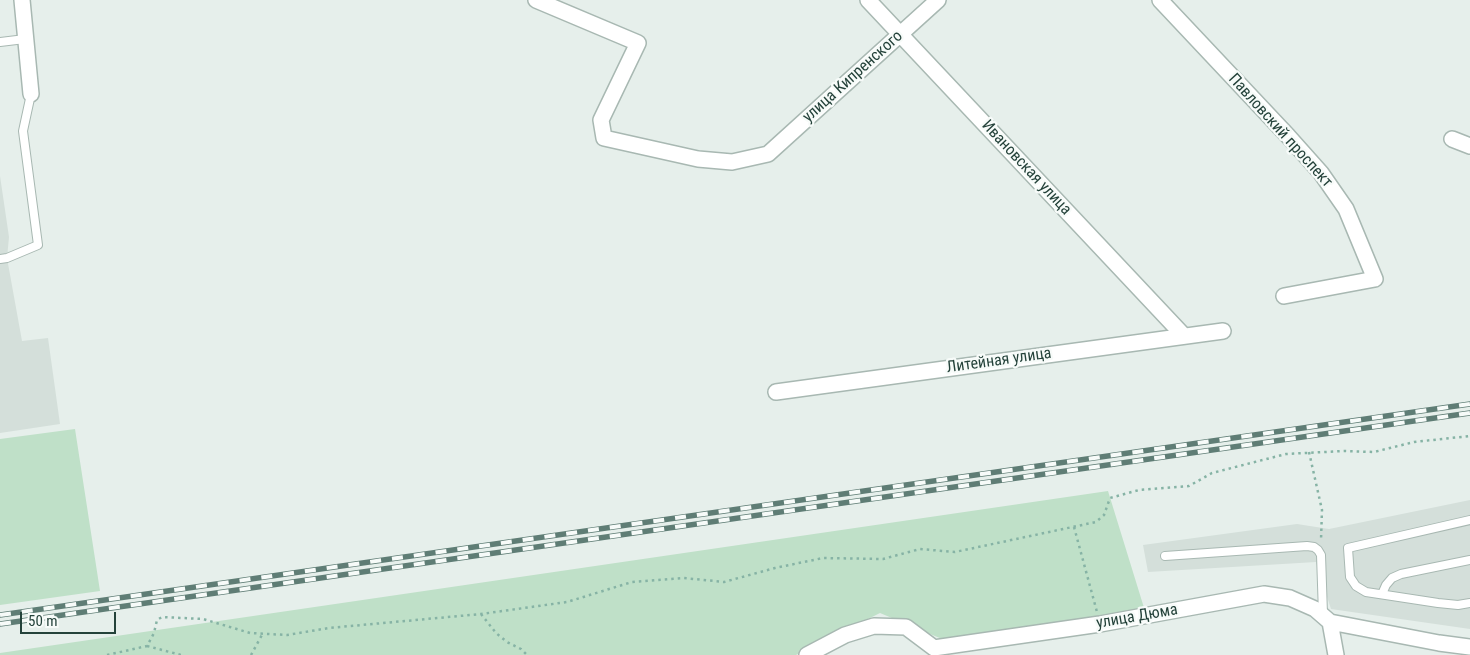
<!DOCTYPE html>
<html>
<head>
<meta charset="utf-8">
<style>
  body { margin:0 }
  #map { position:relative; width:1470px; height:655px; overflow:hidden; background:#e6efeb; font-family:"Roboto Condensed",sans-serif }
  canvas { display:block }
  .scale { position:absolute; left:20px; top:612px; width:96px; height:22px; box-sizing:border-box; border:2px solid #24423a; border-top:0; padding-left:6px; font-size:15px; line-height:18px; white-space:nowrap; color:#24423a; -webkit-text-stroke:4px #f7fbf9; paint-order:stroke }
</style>
</head>
<body>
<div id="map">
<canvas width="1470" height="655"></canvas>
<div class="scale">50 m</div>
</div>
<script>
const ctx = document.querySelector('canvas').getContext('2d');
ctx.lineJoin = 'round';
function paint(path, color) { ctx.fillStyle = color; ctx.fill(path, 'evenodd'); }
const shape = rows => new Path2D(rows.map(r => 'M' + r).join(''));
function stroke(path, color, width, dash) { ctx.strokeStyle = color; ctx.lineWidth = width; ctx.lineCap = dash ? 'butt' : 'round'; ctx.setLineDash(dash || []); ctx.stroke(path); }
function drawText(font, color, halo, rows, align = 'center') {
  ctx.font = font + ' "Roboto Condensed",sans-serif'; ctx.lineWidth = 4.5; ctx.setLineDash([]); ctx.textBaseline = 'middle'; ctx.strokeStyle = halo; ctx.fillStyle = color; for (const [text, x, y, turn = 0] of rows) {
    ctx.save(); ctx.translate(x, y); ctx.rotate((+turn || 0) * Math.PI / 180); ctx.textAlign = isNaN(turn) ? turn : align; if (halo) ctx.strokeText(text, 0, 0); ctx.fillText(text, 0, 0); ctx.restore();
  }
}
paint(shape([
  [0,176,9,237,7,258,22,341,48,338,60,424,0,433],
  [1470,500,1470,629,1331,609,1316,562,1148,572,1143,545,1297,524,1329,529]
]), '#d4dfda');
paint(shape([
  [75,429,100,591,0,605,0,439],
  [1108,491,1145,611,942,639,880,613,796,655,0,655,0,653]
]), '#bfe0c8');
const service = shape([
  [0,42,25,39],
  [0,259,7,258,38,245,23,131,31,94],
  [1470,520,1348,548,1350,577,1356,586,1366,592,1438,603,1458,605,1470,603],
  [1165,556,1307,546,1314,547,1318,550,1321,555,1323,614],
  [1382,594,1386,585,1392,578,1401,574,1470,560]
]);
const minor = shape([
  [22,0,31,94],
  [536,0,638,43,601,120,604,138,698,159,732,162,768,154,938,0],
  [868,0,1184,336],
  [1160,0,1288,136,1321,173,1346,209,1375,279,1284,296],
  [1452,139,1470,146],
  [776,392,1223,331],
  [1330,622,1336,655],
  [807,655,845,635,874,626,906,627,934,648,1100,624,1264,594,1290,598,1315,609,1330,622,1439,643,1470,647]
]);
stroke(service, '#a8b8b2', 10);
stroke(minor, '#a8b8b2', 18);
stroke(shape([
  [1309,452,1322,510,1321,540],
  [1074,527,1097,612],
  [481,614,496,633,507,642,521,649,527,655],
  [147,646,181,655],
  [107,655,147,646,154,633,157,620,162,617,203,619,250,633,287,635,329,628,481,614,567,602,632,582,684,578,724,582,775,568,823,558,883,559,920,549,955,552,1096,522,1104,515,1110,498,1139,490,1189,486,1212,473,1286,454,1344,451,1374,452,1414,442,1470,436],
  [251,655,263,633]
]), '#86b3a5', 2.5, [2.5, 4]);
stroke(service, '#fff', 8);
stroke(minor, '#fff', 15);
const rail = shape([
  [0,615,1470,404],
  [0,624,1470,413]
]);
stroke(rail, '#5f7d75', 5.5);
stroke(rail, '#f7fbf9', 4, [11]);
drawText('16px', '#24423a', '#f7fbf9', [
  ["улица Кипренского",853,77,-42],
  ["Павловский проспект",1280,131,48],
  ["Ивановская улица",1026,168,47],
  ["Литейная улица",999,361,-8],
  ["улица Дюма",1137,617,-10]
]);
</script>
</body>
</html>
